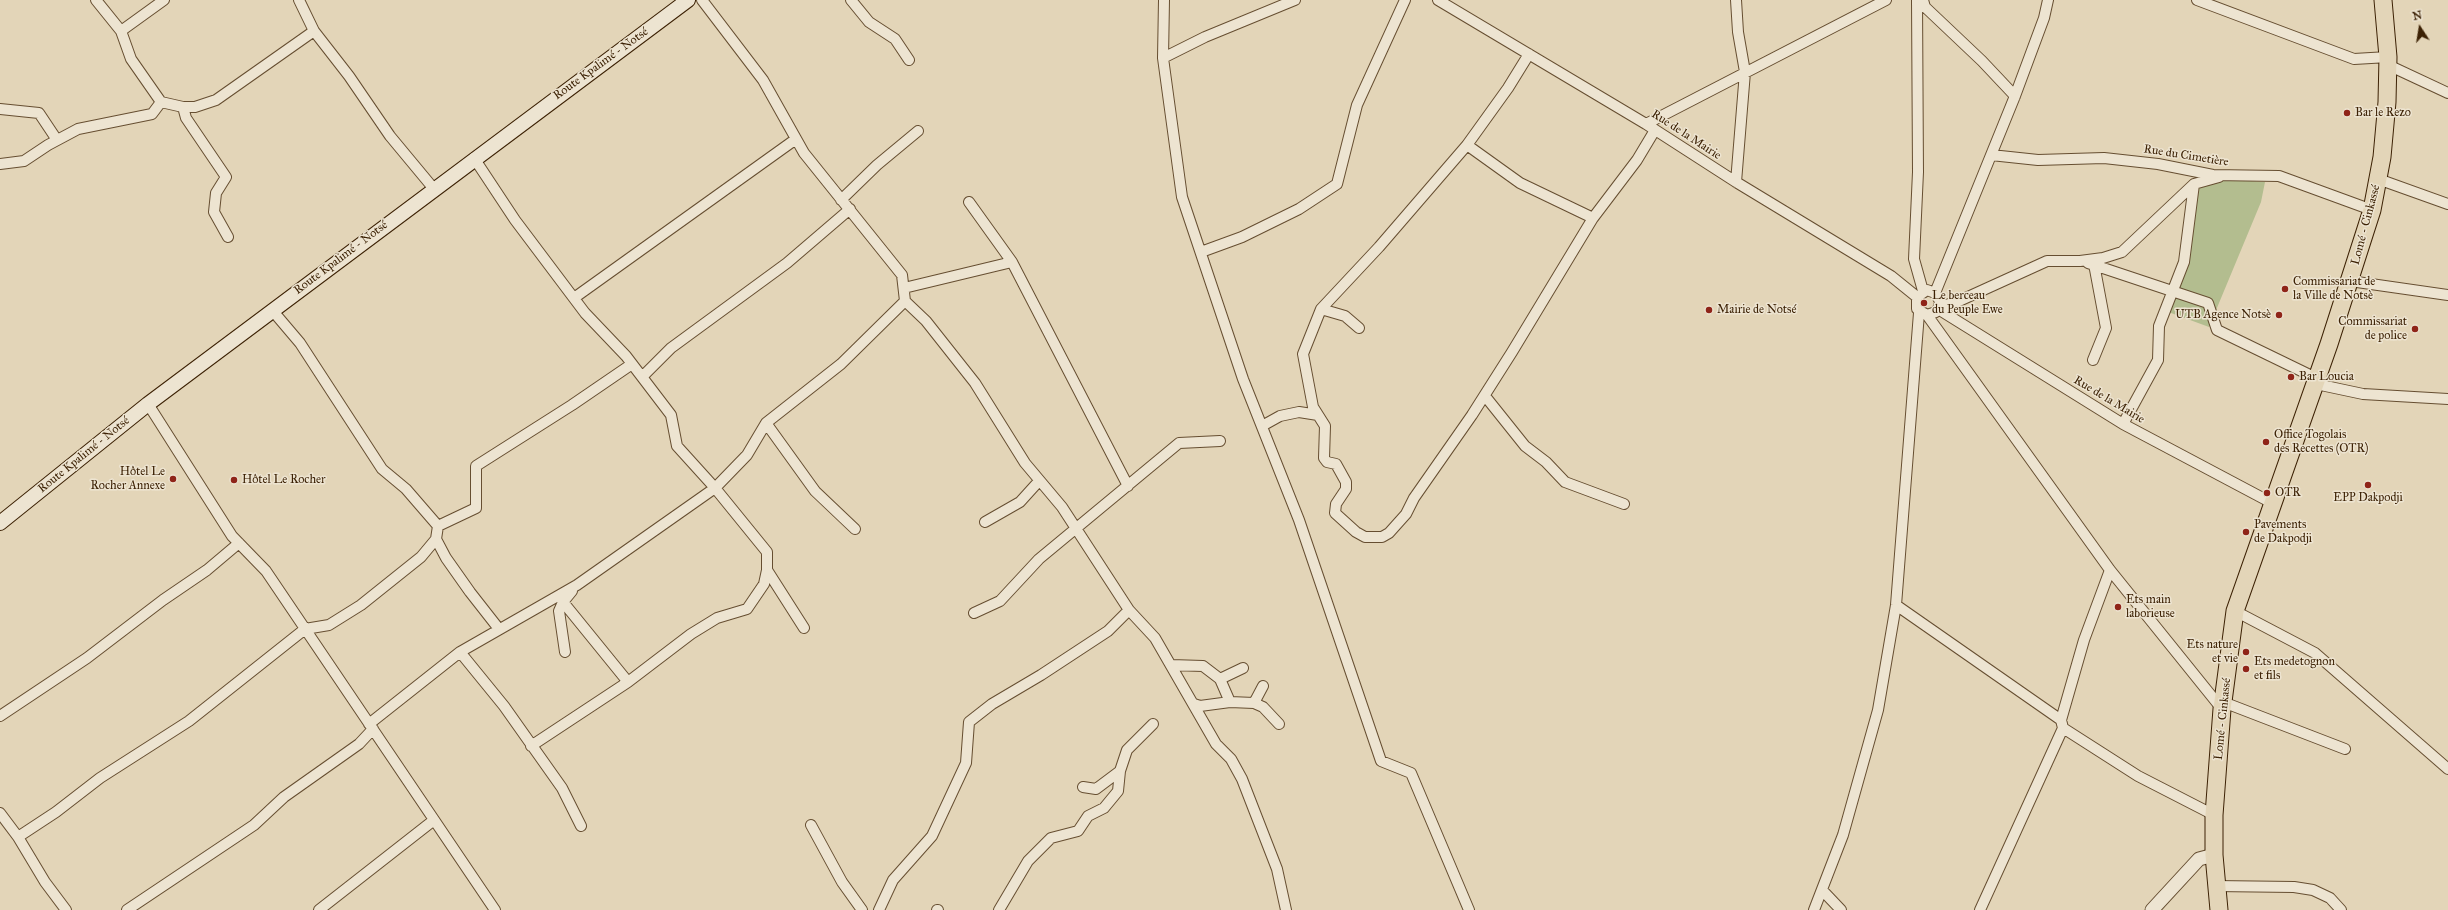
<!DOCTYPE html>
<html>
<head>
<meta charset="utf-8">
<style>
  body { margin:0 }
  #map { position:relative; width:2448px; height:910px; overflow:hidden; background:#e3d5b8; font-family:"IM FELL Great Primer",serif }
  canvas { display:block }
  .north { position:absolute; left:2400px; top:8px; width:40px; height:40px; -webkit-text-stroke:3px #ede4d1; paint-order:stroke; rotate:348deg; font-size:11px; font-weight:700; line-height:16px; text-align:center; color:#3c2104 }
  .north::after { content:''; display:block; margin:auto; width:14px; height:18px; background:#3c2104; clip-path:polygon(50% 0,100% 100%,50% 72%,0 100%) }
</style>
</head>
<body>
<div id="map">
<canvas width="2448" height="910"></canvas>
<div class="north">N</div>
</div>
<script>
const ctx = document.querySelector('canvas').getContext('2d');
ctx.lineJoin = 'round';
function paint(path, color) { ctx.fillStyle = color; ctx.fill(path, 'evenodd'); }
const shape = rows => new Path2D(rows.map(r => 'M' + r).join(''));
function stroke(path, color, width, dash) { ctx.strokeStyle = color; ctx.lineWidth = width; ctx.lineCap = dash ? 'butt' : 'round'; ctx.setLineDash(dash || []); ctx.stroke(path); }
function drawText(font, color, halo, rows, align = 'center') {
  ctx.font = font + ' "IM FELL Great Primer",serif'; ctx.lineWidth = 3; ctx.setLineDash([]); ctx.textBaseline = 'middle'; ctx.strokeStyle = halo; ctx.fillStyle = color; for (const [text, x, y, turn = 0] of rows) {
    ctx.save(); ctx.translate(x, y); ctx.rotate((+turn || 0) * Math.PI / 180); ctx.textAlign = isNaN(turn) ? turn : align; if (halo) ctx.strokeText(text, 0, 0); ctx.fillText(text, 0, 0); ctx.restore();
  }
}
paint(shape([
  [2225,179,2265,182,2261,202,2209,327,2163,310,2184,262,2195,186]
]), '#b3bd8f');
const minor = shape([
  [96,0,121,31,131,59,161,102,183,107,186,118,226,177,216,193,214,212,228,237],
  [299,0,314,31,349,76,390,136,434,189],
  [702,0,763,80,804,153,902,275,905,301,926,321,975,383,1025,463,1062,507,1129,610,1155,638,1216,744,1231,759,1242,779,1277,869,1286,910],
  [851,0,869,22,895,39,909,60],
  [1164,0,1163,58,1182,197,1243,379,1299,520,1381,761,1411,773,1469,910],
  [1438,0,1646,124,1736,182,1891,276,1917,297],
  [1917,0,1918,172,1914,259,1923,291],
  [1923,0,1925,7,1982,61,2015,96],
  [2197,0,2354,59,2388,57],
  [121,31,164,0],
  [1529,54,1508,88,1467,145,1379,247,1321,309,1303,354,1313,407,1325,426,1324,458,1327,462,1336,464,1346,482,1346,489,1336,504,1335,513,1356,532,1365,537,1382,537,1389,533,1406,514,1414,498,1472,415,1512,352,1593,218,1637,160,1655,130],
  [1163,58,1205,37,1295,0],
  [2388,65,2448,93],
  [183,107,195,107,216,100,314,31],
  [0,109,39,113,57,140],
  [1646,124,1886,0],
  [1467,145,1520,183,1593,218],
  [1991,155,2038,160,2104,158,2158,164,2213,175,2279,176,2372,210],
  [474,158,515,220,585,313,626,356,671,415,677,446,715,488,767,552,767,570,804,628],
  [0,164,24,161,48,145,78,129,152,114,161,102],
  [2378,179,2448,204],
  [1736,182,1745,72,1738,32,1736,0],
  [841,200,877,165,918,131],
  [969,202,1012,262],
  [1201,252,1242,237,1299,209,1337,184,1357,105,1405,0],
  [2088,263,2208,303,2217,330,2318,379],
  [2350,281,2448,295],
  [904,288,1012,262,1128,486],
  [1935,293,2015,96,2044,18,2048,0],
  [574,298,796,139],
  [1939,307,1959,301,2047,261,2080,261,2103,258,2122,252,2194,184,2219,177],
  [1321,309,1345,316,1359,328],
  [1938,309,2123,424,2272,503],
  [272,310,300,343,382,469,406,489,438,526,436,539,446,558,470,592,499,629],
  [1927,315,1936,312,1939,307,1940,301,1935,293,1927,290,1917,297,1917,309,1927,315,2110,570,2222,709],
  [2093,360,2106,328,2094,264],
  [642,377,671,348,787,263,850,209],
  [2316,384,2363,394,2448,399],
  [1485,396,1525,446,1546,462,1565,482,1624,504],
  [148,404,232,536,266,571,495,910],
  [766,423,815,491,855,529],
  [2123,424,2158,360,2159,326,2184,262,2194,184],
  [1262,426,1280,416,1299,412,1318,415],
  [985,522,1020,502,1039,481],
  [438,526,476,508,476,466,572,405,632,364],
  [572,591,563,602,628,682],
  [563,602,559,611,565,652],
  [1896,605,2061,720,2063,728,2138,776,2214,815],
  [2235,611,2315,653,2448,769],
  [974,613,1000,601,1039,559,1179,443,1220,441],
  [460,652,504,706,562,788,581,826],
  [1171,665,1203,666,1220,679,1230,702],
  [1220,679,1243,668],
  [2223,702,2345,749],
  [1254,703,1263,686],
  [1194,704,1200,706,1230,702,1254,703,1263,707,1279,724],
  [0,716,87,658,163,600,207,570,239,543],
  [2061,720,2084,640,2110,570],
  [369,724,460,652,577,585,715,488,747,455,766,423,841,364,905,301],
  [531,746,628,682,691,634,717,618,747,609,764,584,767,570],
  [1083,787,1096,789,1120,771,1127,750,1153,724],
  [0,813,18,837,45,882,66,910],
  [811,825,842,882,862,910],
  [18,837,56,812,100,778,189,721,305,629,329,625,361,605,421,557,436,539],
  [2215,886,2294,887,2313,890,2330,898,2341,910],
  [1822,890,1841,910],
  [127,910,254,825,284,797,359,744,373,729],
  [319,910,434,820],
  [879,910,893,880,932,836,966,763,969,722,992,704,1041,675,1108,631,1129,610],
  [937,910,938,910],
  [999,910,1028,861,1051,838,1078,831,1088,816,1104,808,1118,791,1120,771],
  [1814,910,1843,835,1878,710,1896,605,1919,313],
  [1980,910,2063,728]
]);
const tertiary = shape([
  [2152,910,2199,859,2214,855]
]);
const secondary = shape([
  [0,523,148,404,688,0]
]);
const trunk = shape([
  [2219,910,2214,855,2214,815,2222,709,2235,611,2329,344,2372,210,2382,157,2387,102,2388,57,2383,0]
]);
stroke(minor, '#664e31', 12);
stroke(tertiary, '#664e31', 15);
stroke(secondary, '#3c2104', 16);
stroke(trunk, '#3c2104', 19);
stroke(minor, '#ede4d1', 10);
stroke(tertiary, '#ede4d1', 13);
stroke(secondary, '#ede4d1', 14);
stroke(trunk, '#e3d5b8', 17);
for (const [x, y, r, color] of [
  [2347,113,4,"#8f2418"],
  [2285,289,4,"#8f2418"],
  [1924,303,4,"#8f2418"],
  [1709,310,4,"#8f2418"],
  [2279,315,4,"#8f2418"],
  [2415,329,4,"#8f2418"],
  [2291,377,4,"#8f2418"],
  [2266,442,4,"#8f2418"],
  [173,479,4,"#8f2418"],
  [234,480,4,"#8f2418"],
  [2368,485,4,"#8f2418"],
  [2267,493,4,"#8f2418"],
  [2246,532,4,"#8f2418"],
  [2118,607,4,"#8f2418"],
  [2246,652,4,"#8f2418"],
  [2246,669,4,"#8f2418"]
]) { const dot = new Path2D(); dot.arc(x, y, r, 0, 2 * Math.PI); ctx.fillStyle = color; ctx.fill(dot); stroke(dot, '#ede4d1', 1.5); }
drawText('12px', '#3c2104', '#ede4d1', [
  ["Route Kpalimé - Notsé",601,64,-36],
  ["Rue de la Mairie",1686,135,33],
  ["Rue du Cimetière",2186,156,9],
  ["Lomé - Cinkassé",2366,225,-75],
  ["Route Kpalimé - Notsé",341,258,-37],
  ["Rue de la Mairie",2109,400,31],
  ["Route Kpalimé - Notsé",84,455,-39],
  ["Lomé - Cinkassé",2223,719,-84]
]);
drawText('12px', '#3c2104', '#ede4d1', [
  ["Bar le Rezo",2355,113],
  ["Commissariat de",2293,282],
  ["la Ville de Notsè",2293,296],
  ["Le berceau",1932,296],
  ["du Peuple Ewe",1932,310],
  ["Mairie de Notsé",1717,310],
  ["UTB Agence Notsè",2271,315,"right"],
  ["Commissariat",2407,322,"right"],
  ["de police",2407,336,"right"],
  ["Bar Loucia",2299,377],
  ["Office Togolais",2274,435],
  ["des Recettes (OTR)",2274,449],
  ["Hôtel Le",165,472,"right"],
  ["Rocher Annexe",165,486,"right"],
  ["Hôtel Le Rocher",242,480],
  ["OTR",2275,493],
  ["EPP Dakpodji",2368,498,"center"],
  ["Pavements",2254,525],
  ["de Dakpodji",2254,539],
  ["Ets main",2126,600],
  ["laborieuse",2126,614],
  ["Ets nature",2238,645,"right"],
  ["et vie",2238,659,"right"],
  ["Ets medetognon",2254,662],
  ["et fils",2254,676]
], 'left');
</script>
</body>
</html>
